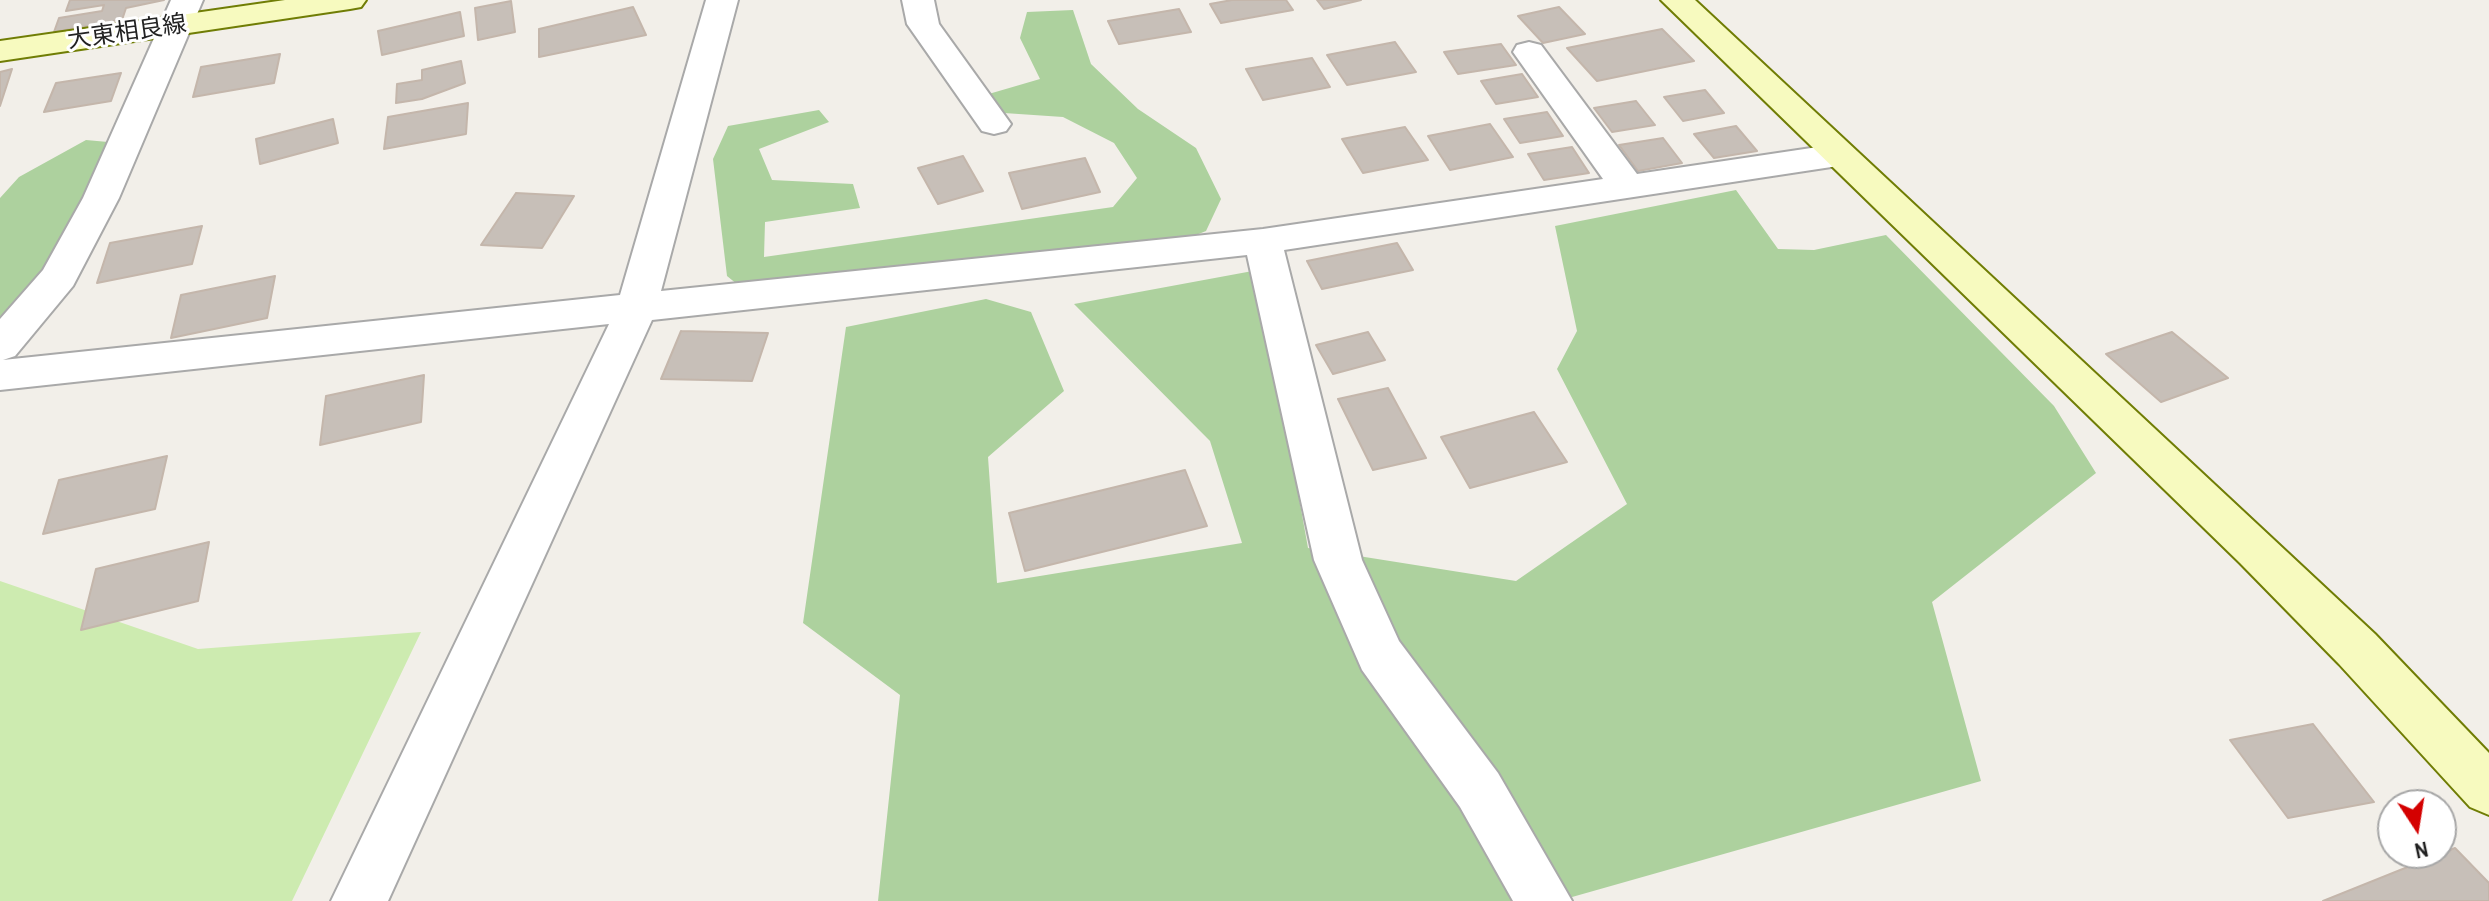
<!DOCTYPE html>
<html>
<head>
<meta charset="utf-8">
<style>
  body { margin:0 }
  #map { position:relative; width:2489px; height:901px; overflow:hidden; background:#f2efe9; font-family:"Archivo Narrow",sans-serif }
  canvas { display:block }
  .north { position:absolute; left:2377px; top:789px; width:80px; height:80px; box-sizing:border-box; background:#fff; border:2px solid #a7a7a7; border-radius:50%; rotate:168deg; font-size:22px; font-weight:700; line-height:32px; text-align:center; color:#222 }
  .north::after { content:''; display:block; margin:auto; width:28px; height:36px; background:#d40000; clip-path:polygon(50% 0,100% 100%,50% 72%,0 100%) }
</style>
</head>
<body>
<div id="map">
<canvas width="2489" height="901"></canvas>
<div class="north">N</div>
</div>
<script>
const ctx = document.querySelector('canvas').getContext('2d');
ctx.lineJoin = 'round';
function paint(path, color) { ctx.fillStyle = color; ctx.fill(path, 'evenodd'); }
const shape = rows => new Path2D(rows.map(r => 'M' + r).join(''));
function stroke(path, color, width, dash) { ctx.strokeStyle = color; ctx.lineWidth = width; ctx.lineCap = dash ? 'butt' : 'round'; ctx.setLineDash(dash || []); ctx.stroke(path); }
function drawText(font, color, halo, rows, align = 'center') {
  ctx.font = font + ' "Archivo Narrow","Noto Sans JP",sans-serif'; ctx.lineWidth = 6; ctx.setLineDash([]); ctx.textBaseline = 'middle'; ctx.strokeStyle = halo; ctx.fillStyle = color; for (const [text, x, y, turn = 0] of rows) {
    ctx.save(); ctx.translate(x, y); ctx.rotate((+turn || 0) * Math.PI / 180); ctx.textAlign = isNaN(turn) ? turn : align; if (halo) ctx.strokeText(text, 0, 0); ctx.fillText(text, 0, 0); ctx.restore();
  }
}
paint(shape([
  [0,581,198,649,421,632,292,901,0,901]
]), '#cdebb0');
paint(shape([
  [1073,10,1091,64,1138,109,1196,148,1221,199,1206,231,1152,253,753,297,727,276,713,159,728,126,819,110,829,122,759,149,772,180,853,184,860,208,765,222,764,257,1113,207,1137,178,1114,143,1063,117,1004,113,975,98,1040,79,1020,38,1027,12],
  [86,140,108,142,80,216,43,273,0,319,0,198,19,177],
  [1736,190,1778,249,1814,250,1886,235,2054,406,2096,473,1932,602,1981,781,1558,901,878,901,900,695,803,623,846,327,986,299,1031,312,1064,391,988,457,997,583,1242,543,1210,441,1074,304,1258,270,1308,548,1516,581,1627,504,1557,369,1577,331,1555,226]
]), '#add19e');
const building = shape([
  [70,0,164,0,126,8,122,20,54,32,59,18,102,11,104,5,66,11,70,0],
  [1232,0,1286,0,1293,10,1221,23,1210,4,1232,0],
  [1317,0,1361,0,1324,9,1317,0],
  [511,1,515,32,478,40,475,8,511,1],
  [633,7,646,35,539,57,539,29,633,7],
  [1559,7,1585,34,1543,43,1518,16,1559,7],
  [1179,9,1191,32,1119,44,1108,21,1179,9],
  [460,12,464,36,382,55,378,31,460,12],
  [1662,29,1694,61,1597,81,1567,48,1662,29],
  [1395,42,1416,72,1347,85,1327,55,1395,42],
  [1501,44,1516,65,1458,74,1444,52,1501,44],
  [280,54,274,83,193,97,201,67,280,54],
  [1312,58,1330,87,1263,100,1246,69,1312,58],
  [461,61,465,83,422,99,396,103,397,84,422,80,422,70,461,61],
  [12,69,0,106,0,72,12,69],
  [121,73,111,101,44,112,56,83,121,73],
  [1522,74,1538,97,1496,104,1481,81,1522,74],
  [1705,90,1724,113,1683,121,1664,97,1705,90],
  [1636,101,1655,125,1612,132,1594,108,1636,101],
  [468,103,466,134,384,149,388,117,468,103],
  [1547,112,1563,136,1520,143,1504,119,1547,112],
  [333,119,338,143,260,164,256,139,333,119],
  [1490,124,1513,157,1450,170,1428,136,1490,124],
  [1736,126,1757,151,1714,158,1694,134,1736,126],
  [1405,127,1428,160,1363,173,1342,139,1405,127],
  [1663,138,1682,163,1638,171,1619,145,1663,138],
  [1572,147,1589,173,1544,180,1528,154,1572,147],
  [963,156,983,191,938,204,918,168,963,156],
  [1085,158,1100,192,1022,209,1009,173,1085,158],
  [516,193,574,196,542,248,481,245,516,193],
  [202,226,192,264,97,283,110,243,202,226],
  [1397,243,1413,270,1322,289,1307,261,1397,243],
  [275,276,267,318,171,338,181,295,275,276],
  [681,331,768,333,752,381,661,379,681,331],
  [1368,332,1385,360,1333,374,1316,345,1368,332],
  [2172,332,2228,378,2161,402,2106,354,2172,332],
  [424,375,421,422,320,445,326,396,424,375],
  [1388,388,1426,458,1373,470,1338,399,1388,388],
  [1534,412,1567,462,1470,488,1441,437,1534,412],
  [167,456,155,509,43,534,59,480,167,456],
  [1185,470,1207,526,1025,571,1009,513,1185,470],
  [209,542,198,601,81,630,96,569,209,542],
  [2313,724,2374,802,2288,818,2230,740,2313,724],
  [2455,848,2489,883,2489,901,2323,901,2455,848]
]);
paint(building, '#c7bfb8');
stroke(building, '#c4b6ab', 2);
const street = shape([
  [171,0,203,0,119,198,73,286,15,356,3,360,620,295,706,0,738,0,661,291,1263,229,1603,179,1513,52,1517,45,1529,42,1541,45,1637,174,1838,144,1851,147,1856,155,1851,163,1838,166,1284,250,1362,560,1399,641,1498,773,1572,901,1513,901,1460,807,1362,670,1314,560,1247,255,652,320,388,901,331,901,609,324,0,390,0,319,43,270,83,198,171,0],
  [902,0,934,0,939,24,1011,124,1006,131,994,134,982,131,907,24,902,0]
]);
const secondary = shape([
  [285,0,366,0,361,7,350,9,0,61,0,41,285,0],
  [1661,0,1695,0,2375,634,2489,753,2489,815,2470,807,2339,664,2240,563,1661,0]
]);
stroke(street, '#a9a9a9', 4);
stroke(secondary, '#707d05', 4);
paint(street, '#fff');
paint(secondary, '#f7fabf');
drawText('24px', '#222', '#fff', [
  ["大東相良線",127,33,-8]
]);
</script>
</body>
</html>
